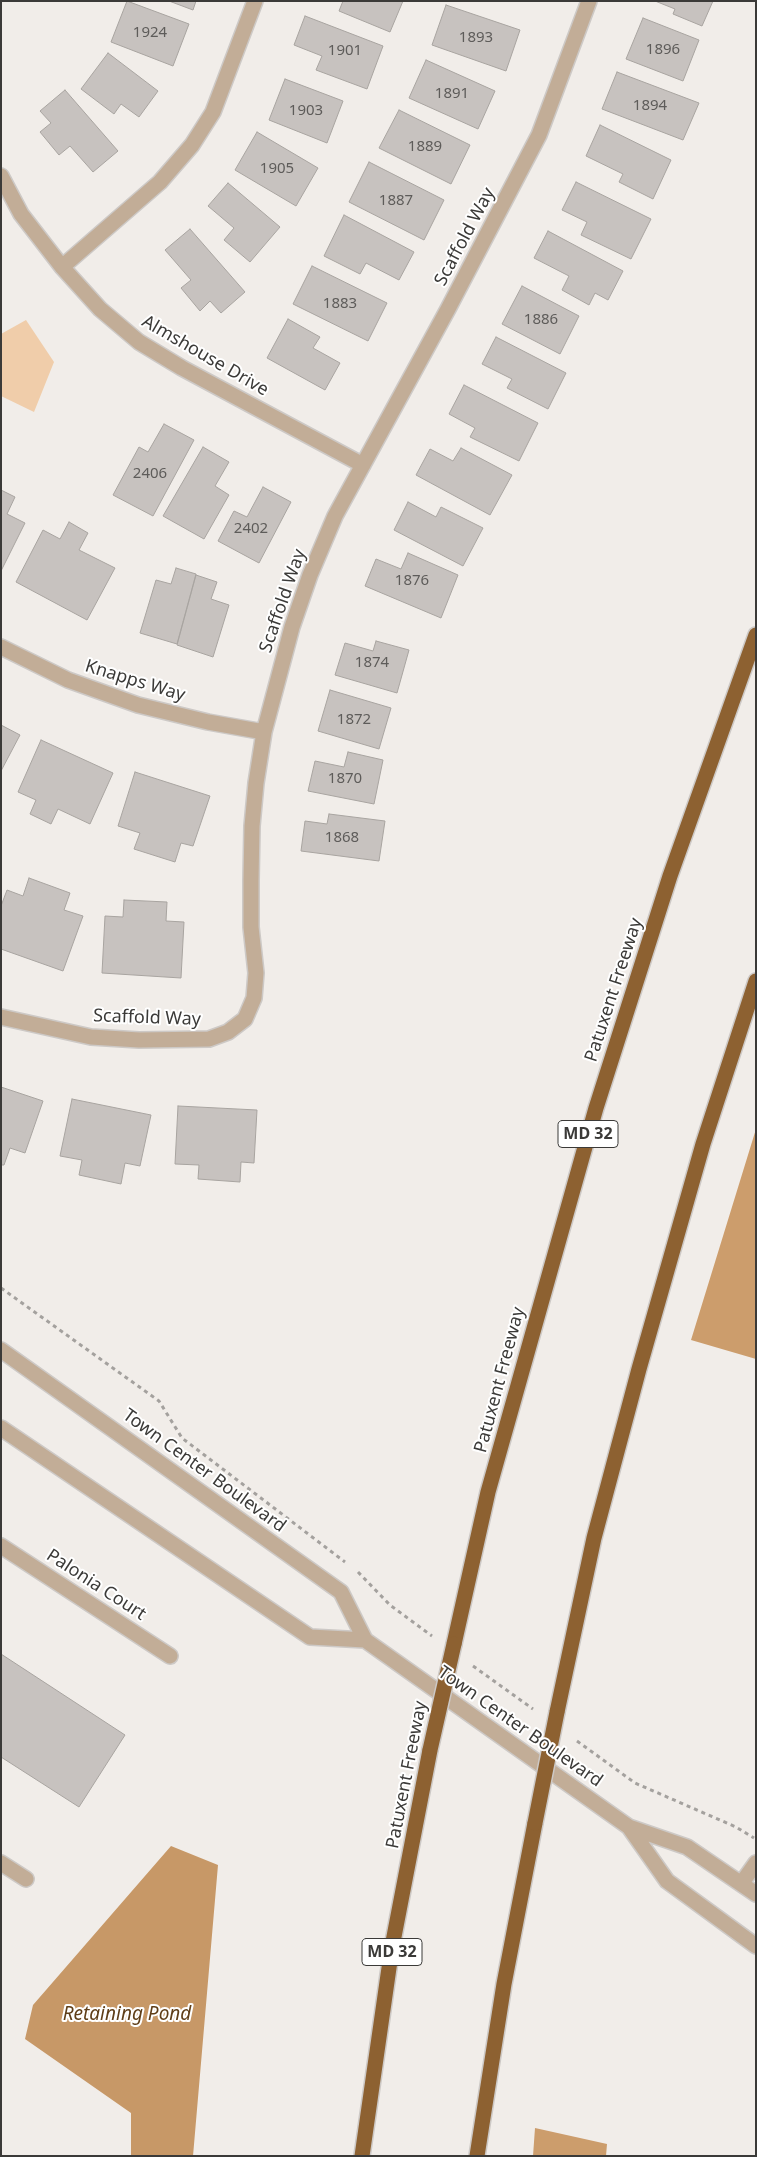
<!DOCTYPE html>
<html>
<head>
<meta charset="utf-8">
<style>
  body { margin:0 }
  #map { position:relative; width:757px; height:2157px; overflow:hidden; background:#f1ede9; font-family:"Noto Sans",sans-serif }
  canvas { display:block }
  .frame { position:absolute; inset:0; border:2px solid #3b3a38; pointer-events:none }
</style>
</head>
<body>
<div id="map">
<canvas width="757" height="2157"></canvas>
<div class="frame"></div>
</div>
<script>
const ctx = document.querySelector('canvas').getContext('2d');
ctx.lineJoin = 'round';
function paint(path, color) { ctx.fillStyle = color; ctx.fill(path, 'evenodd'); }
const shape = rows => new Path2D(rows.map(r => 'M' + r).join(''));
function stroke(path, color, width, dash) { ctx.strokeStyle = color; ctx.lineWidth = width; ctx.lineCap = dash ? 'butt' : 'round'; ctx.setLineDash(dash || []); ctx.stroke(path); }
function drawText(font, color, halo, rows, align = 'center') {
  ctx.font = font + ' "Noto Sans",sans-serif'; ctx.lineWidth = 4; ctx.setLineDash([]); ctx.textBaseline = 'middle'; ctx.strokeStyle = halo; ctx.fillStyle = color; for (const [text, x, y, turn = 0] of rows) {
    ctx.save(); ctx.translate(x, y); ctx.rotate((+turn || 0) * Math.PI / 180); ctx.textAlign = isNaN(turn) ? turn : align; if (halo) ctx.strokeText(text, 0, 0); ctx.fillText(text, 0, 0); ctx.restore();
  }
}
paint(shape([
  [26,320,54,362,34,412,1,396,1,334]
]), '#f0cdaa');
paint(shape([
  [756,1129,756,1359,691,1340],
  [535,2128,607,2144,606,2156,533,2156]
]), '#cc9d6c');
paint(shape([
  [171,1846,218,1865,193,2156,131,2156,131,2113,25,2039,33,2005]
]), '#c79867');
const building = shape([
  [127,1,189,24,173,66,111,42,127,1],
  [169,1,196,1,193,10,169,1],
  [343,1,403,1,390,32,339,11,343,1],
  [655,1,713,1,702,26,673,14,675,9,655,1],
  [446,5,520,30,506,71,432,45,446,5],
  [305,16,383,46,367,89,316,70,322,56,294,45,305,16],
  [643,18,699,40,683,81,626,59,643,18],
  [108,53,158,91,139,117,121,104,114,114,81,89,108,53],
  [426,60,495,91,478,129,409,98,426,60],
  [617,72,699,103,683,140,602,109,617,72],
  [285,79,343,101,327,143,269,120,285,79],
  [65,90,118,151,93,172,70,146,59,155,40,132,51,123,40,111,65,90],
  [399,110,470,145,451,184,379,148,399,110],
  [600,125,671,160,653,199,619,182,623,174,586,156,600,125],
  [257,132,318,168,296,206,235,170,257,132],
  [369,162,444,200,424,240,349,202,369,162],
  [576,182,651,219,631,259,581,235,587,222,562,210,576,182],
  [228,183,280,227,250,262,224,240,234,228,208,206,228,183],
  [344,215,414,252,399,280,366,263,360,274,324,256,344,215],
  [190,229,245,292,221,313,210,301,200,311,181,288,191,280,165,250,190,229],
  [548,231,623,271,608,300,595,293,589,305,562,290,569,276,534,258,548,231],
  [312,266,387,303,368,341,293,304,312,266],
  [522,286,579,316,560,354,502,324,522,286],
  [288,319,320,337,313,348,340,363,325,390,267,358,288,319],
  [496,337,566,373,548,409,507,388,512,379,482,364,496,337],
  [464,385,538,423,519,461,470,437,475,428,449,414,464,385],
  [164,424,194,440,153,516,113,495,139,447,148,452,164,424],
  [203,447,229,462,215,486,229,495,204,539,163,516,203,447],
  [461,448,512,475,490,515,416,475,430,449,453,461,461,448],
  [263,487,291,502,259,563,218,541,234,511,247,517,263,487],
  [1,490,15,497,7,514,25,523,1,571,1,490],
  [408,502,436,517,441,507,483,528,463,566,394,530,408,502],
  [69,522,88,533,79,550,115,568,87,620,16,582,43,530,60,539,69,522],
  [408,553,458,575,441,618,365,586,376,559,401,569,408,553],
  [176,568,196,574,177,644,140,633,156,580,171,584,176,568],
  [196,575,217,582,211,599,229,605,213,657,177,645,196,575],
  [376,641,409,650,397,693,335,675,345,643,373,651,376,641],
  [330,690,391,708,379,749,318,731,330,690],
  [1,725,20,735,1,771,1,725],
  [41,740,113,773,90,824,58,809,51,824,30,814,36,800,18,792,41,740],
  [348,752,383,760,374,804,308,791,315,761,344,767,348,752],
  [135,772,210,796,193,846,181,843,175,862,134,849,140,833,118,826,135,772],
  [329,814,385,821,379,861,301,851,305,821,327,824,329,814],
  [29,878,70,893,64,910,83,916,63,971,1,949,1,906,7,890,23,896,29,878],
  [124,900,167,902,166,921,184,922,181,978,102,973,105,916,123,917,124,900],
  [1,1087,43,1101,25,1153,10,1148,4,1165,1,1165,1,1087],
  [72,1099,151,1115,140,1166,125,1163,121,1184,79,1175,82,1160,60,1156,72,1099],
  [178,1106,257,1110,254,1163,241,1162,240,1182,198,1179,199,1165,175,1164,178,1106],
  [1,1654,125,1735,79,1807,1,1757,1,1654]
]);
paint(building, '#c7c2bf');
stroke(building, '#a8a4a0', 1);
const minor = shape([
  [1,176,21,214,62,267,100,309,139,342,182,368,363,465],
  [62,267,160,182,192,145,213,112,255,1],
  [1,647,68,680,138,705,208,722,264,732],
  [1,1017,91,1037,139,1040,209,1039,228,1032,245,1019,254,998,256,973,251,927,251,880,252,826,256,783,264,732,292,627,310,575,335,516,448,309,539,135,589,1],
  [1,1350,341,1592,365,1640,629,1827,687,1847,756,1894],
  [1,1428,310,1637,365,1640],
  [1,1546,170,1656],
  [629,1827,667,1881,756,1946],
  [1,1863,26,1879],
  [741,1884,756,1863]
]);
const highway = shape([
  [454,1644,488,1492,596,1108,670,876,756,635],
  [557,1712,594,1538,639,1369,703,1144,756,981],
  [362,2156,392,1947,430,1750],
  [477,2156,504,1984,535,1823]
]);
stroke(minor, '#cdc9c6', 18);
stroke(highway, '#cdc9c6', 18);
stroke(shape([
  [1,1288,159,1401,182,1438,345,1562],
  [358,1572,390,1605,432,1636],
  [473,1666,533,1709],
  [577,1741,635,1783,736,1827,754,1838]
]), '#a4a19e', 3, [4, 4]);
stroke(minor, '#c2ad97', 15);
stroke(highway, '#8d6131', 15);
const highwayBridge = shape([
  [430,1750,454,1644],
  [535,1823,557,1712]
]);
stroke(highwayBridge, '#cdc9c6', 18, []);
stroke(highwayBridge, '#8d6131', 15);
drawText('15px', '#5e5c5a', null, [
  ["1924",150,33],
  ["1893",476,38],
  ["1896",663,50],
  ["1901",345,51],
  ["1891",452,94],
  ["1894",650,106],
  ["1903",306,111],
  ["1889",425,147],
  ["1905",277,169],
  ["1887",396,201],
  ["1883",340,304],
  ["1886",541,320],
  ["2406",150,474],
  ["2402",251,529],
  ["1876",412,581],
  ["1874",372,663],
  ["1872",354,720],
  ["1870",345,779],
  ["1868",342,838]
]);
for (const [x, y, w] of [
  [588,1134,60],
  [392,1952,60]
]) { const box = new Path2D(); box.roundRect(x - w / 2, y - 13.5, w, 27, 4); ctx.fillStyle = '#fff'; ctx.fill(box); stroke(box, '#3b3a38', 1); }
drawText('bold 16px', '#3b3a38', null, [
  ["MD 32",588,1134],
  ["MD 32",392,1952]
]);
drawText('18px', '#3b3a38', '#fff', [
  ["Scaffold Way",465,237,-62],
  ["Almshouse Drive",205,356,30],
  ["Scaffold Way",283,601,-71],
  ["Knapps Way",135,681,17],
  ["Patuxent Freeway",614,990,-72],
  ["Scaffold Way",147,1018,2],
  ["Patuxent Freeway",500,1380,-75],
  ["Town Center Boulevard",204,1471,36],
  ["Palonia Court",96,1585,33],
  ["Town Center Boulevard",520,1727,35],
  ["Patuxent Freeway",407,1775,-79]
]);
drawText('italic 19px', '#5f3e18', '#fff', [
  ["Retaining Pond",127,2015]
]);
</script>
</body>
</html>
